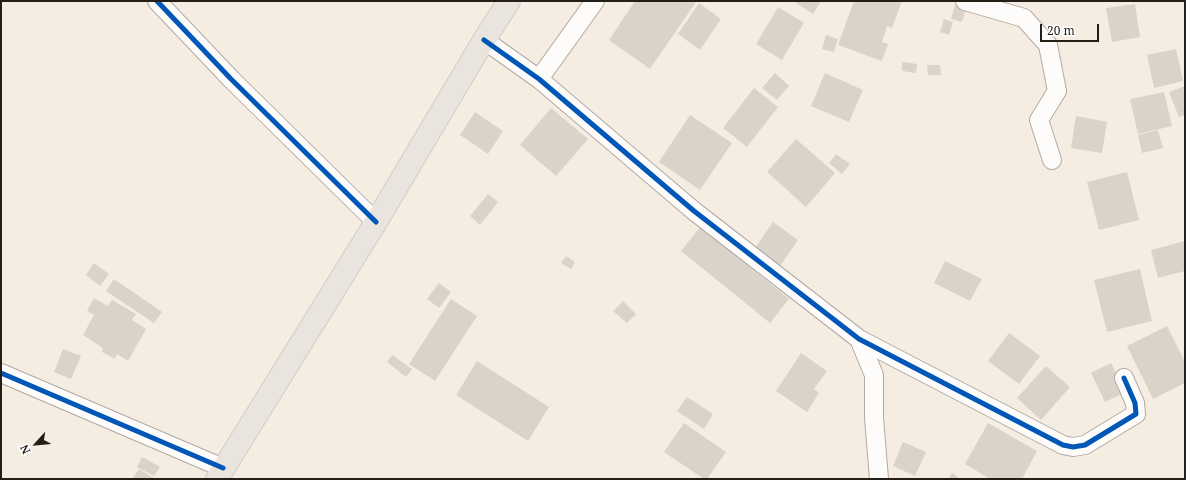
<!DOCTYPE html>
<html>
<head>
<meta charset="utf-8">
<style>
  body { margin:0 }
  #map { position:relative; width:1186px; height:480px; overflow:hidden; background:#f6ede2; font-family:"Noto Serif",serif }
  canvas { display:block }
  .frame { position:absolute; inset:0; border:2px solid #241e17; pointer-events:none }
  .north { position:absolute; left:16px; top:424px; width:40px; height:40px; -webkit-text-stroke:3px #fff; paint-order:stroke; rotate:243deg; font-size:11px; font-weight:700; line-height:16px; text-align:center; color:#241e17 }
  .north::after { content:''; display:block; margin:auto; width:14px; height:18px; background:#241e17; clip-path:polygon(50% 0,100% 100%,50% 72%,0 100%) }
  .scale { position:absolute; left:1040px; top:24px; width:59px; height:18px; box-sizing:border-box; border:2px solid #241e17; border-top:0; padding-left:5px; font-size:12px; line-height:14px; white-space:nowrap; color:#241e17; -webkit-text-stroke:3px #fff; paint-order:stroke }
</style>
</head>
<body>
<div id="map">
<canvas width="1186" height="480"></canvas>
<div class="frame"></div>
<div class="north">N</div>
<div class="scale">20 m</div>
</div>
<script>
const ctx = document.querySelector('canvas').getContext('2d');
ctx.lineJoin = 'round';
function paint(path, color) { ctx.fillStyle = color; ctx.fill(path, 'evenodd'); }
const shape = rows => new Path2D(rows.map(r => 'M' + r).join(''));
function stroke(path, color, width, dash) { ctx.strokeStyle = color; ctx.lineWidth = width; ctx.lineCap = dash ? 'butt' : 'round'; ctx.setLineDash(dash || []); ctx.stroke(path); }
paint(shape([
  [635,1,696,2,650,69,609,40],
  [793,1,821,1,813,14],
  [854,1,902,1,892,28,887,26,882,42,888,44,882,61,838,45],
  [699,3,721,19,700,50,678,34],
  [1135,4,1140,37,1112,42,1106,8],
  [955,5,966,9,962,22,951,19],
  [778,7,804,23,782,60,756,44],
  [944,19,953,22,949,35,940,32],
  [826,35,838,39,834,52,822,49],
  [1176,49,1183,81,1154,88,1147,55],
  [902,62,917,64,916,73,902,71],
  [927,65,940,65,941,75,928,75],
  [775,73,789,86,777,100,762,88],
  [825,73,863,90,849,122,811,106],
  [1185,86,1185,115,1179,117,1169,92],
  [754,88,778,107,747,147,723,128],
  [1164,92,1172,126,1138,134,1130,99],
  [551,108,588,139,556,176,520,145],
  [475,112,503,131,488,154,460,135],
  [690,115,732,143,700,190,659,162],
  [1076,116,1107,122,1102,153,1071,148],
  [1158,130,1163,148,1142,153,1138,135],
  [796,139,835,173,806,207,767,172],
  [836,154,850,164,842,174,829,163],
  [1127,172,1139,220,1099,230,1087,182],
  [488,194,498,202,480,225,470,216],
  [773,222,798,240,780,266,755,248],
  [700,227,789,299,770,323,681,251],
  [1185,241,1185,271,1158,278,1151,250],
  [566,256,575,262,571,269,561,263],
  [945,261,982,279,970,301,934,283],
  [94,263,109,274,100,286,86,275],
  [1140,269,1152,321,1107,332,1094,280],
  [114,279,162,312,154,323,106,291],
  [439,283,451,292,439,308,427,299],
  [94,298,108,306,112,300,136,314,132,320,146,329,128,361,117,354,115,359,102,352,103,348,83,335,94,315,87,311],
  [451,299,477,316,435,381,409,364],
  [623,301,636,314,627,323,613,311],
  [1167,326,1185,362,1185,383,1153,399,1127,346],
  [1009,333,1040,356,1019,384,988,361],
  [63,349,81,356,71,379,54,372],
  [801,353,827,371,814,389,819,393,807,412,776,391],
  [392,355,412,369,406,377,387,362],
  [477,361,549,407,528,441,456,395],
  [1111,363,1126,392,1105,402,1091,373],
  [1046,366,1070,387,1041,420,1017,398],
  [687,397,713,414,704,429,677,411],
  [684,423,726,452,707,479,704,479,664,452],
  [988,423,1037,451,1022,479,990,479,965,464],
  [903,442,926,452,915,476,893,466],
  [142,457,160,467,154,476,137,467],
  [139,469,155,479,132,479],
  [952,473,961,479,948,479]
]), '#dad3ca');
const minor = shape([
  [157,1,231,79,376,222],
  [965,1,1024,18,1048,45,1057,91,1039,120,1052,160],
  [484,40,539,79,694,211,859,339,1063,445,1073,447,1085,445,1136,414,1135,403,1124,378],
  [539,79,595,1],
  [859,339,874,375,874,418,879,479],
  [1,373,223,468]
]);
const primary = shape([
  [217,479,376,222,484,40,509,1]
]);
stroke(minor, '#b1aaa1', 20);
stroke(primary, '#d0ccc6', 24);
stroke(minor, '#fefcfb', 18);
stroke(primary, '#e9e4de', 22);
stroke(shape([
  [157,1,231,79,376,222],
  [484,40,539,79,694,211,859,339,1063,445,1073,447,1085,445,1136,414,1135,403,1124,378],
  [1,373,223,468]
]), '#0057b8', 5);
</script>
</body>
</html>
